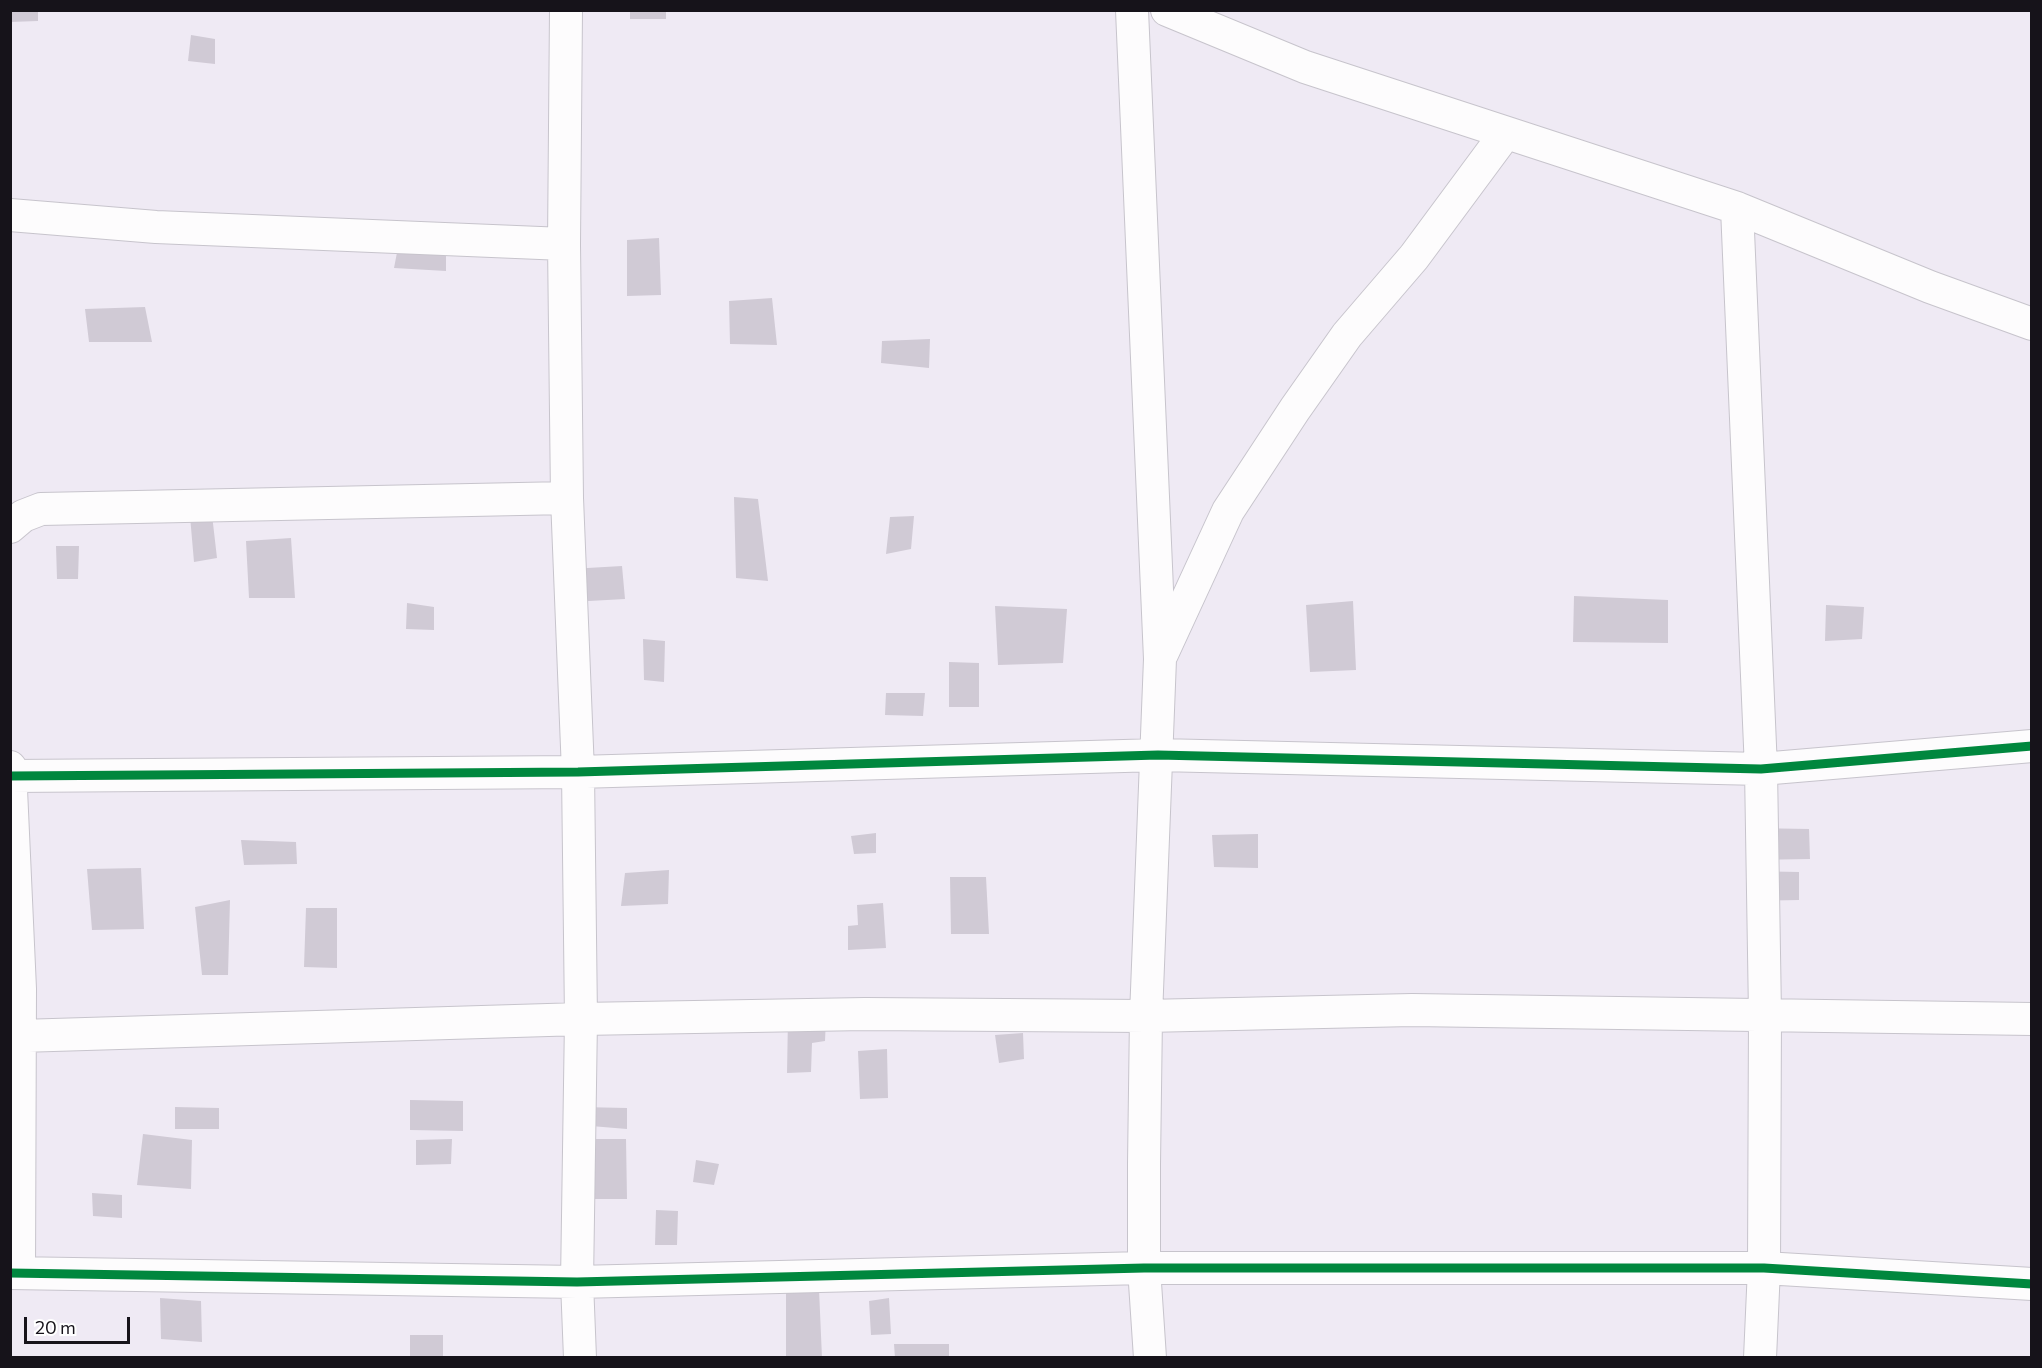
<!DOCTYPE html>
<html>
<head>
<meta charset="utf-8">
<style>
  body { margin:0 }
  #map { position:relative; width:2042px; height:1368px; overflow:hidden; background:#efeaf4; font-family:Commissioner,sans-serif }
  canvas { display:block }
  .frame { position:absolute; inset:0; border:12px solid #16131a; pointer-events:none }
  .scale { position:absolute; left:24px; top:1317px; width:106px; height:27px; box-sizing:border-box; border:3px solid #16131a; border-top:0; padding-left:8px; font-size:18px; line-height:21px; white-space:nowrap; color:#16131a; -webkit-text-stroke:4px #fff; paint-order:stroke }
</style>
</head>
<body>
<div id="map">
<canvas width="2042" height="1368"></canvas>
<div class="frame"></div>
<div class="scale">20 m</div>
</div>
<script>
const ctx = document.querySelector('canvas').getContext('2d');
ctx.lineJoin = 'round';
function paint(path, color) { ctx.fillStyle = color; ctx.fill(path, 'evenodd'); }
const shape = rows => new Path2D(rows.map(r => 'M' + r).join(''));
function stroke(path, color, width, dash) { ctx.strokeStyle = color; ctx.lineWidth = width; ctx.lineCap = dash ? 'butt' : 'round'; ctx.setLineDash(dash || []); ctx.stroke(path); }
paint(shape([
  [10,10,38,10,38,21,10,22],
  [630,10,666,10,666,19,630,19],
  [191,35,215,39,215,64,188,61],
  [400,237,446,239,446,271,394,268],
  [659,238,661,295,627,296,627,240],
  [772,298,777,345,730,344,729,301],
  [145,307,152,342,89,342,85,309],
  [930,339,929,368,881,363,882,341],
  [734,497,758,499,768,581,736,578],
  [211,506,217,558,194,562,190,516],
  [914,516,911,549,886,554,890,517],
  [291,538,295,598,249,598,246,541],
  [56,546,79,546,78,579,57,579],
  [622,566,625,599,571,602,570,569],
  [1574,596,1668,600,1668,643,1573,642],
  [1353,601,1356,670,1310,672,1306,605],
  [407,603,434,607,434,630,406,629],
  [1826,605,1864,607,1862,639,1825,641],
  [995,606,1067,609,1063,663,998,665],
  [643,639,665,641,664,682,644,680],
  [949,662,979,663,979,707,949,707],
  [886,693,925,693,923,716,885,715],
  [1751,828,1809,829,1810,859,1751,860],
  [876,833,876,853,854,854,851,836],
  [1258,834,1258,868,1214,867,1212,835],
  [241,840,296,842,297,864,244,865],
  [141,868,144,929,92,930,87,869],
  [669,870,668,904,621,906,625,873],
  [1748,871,1799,872,1799,900,1748,901],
  [950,877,986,877,989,934,951,934],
  [230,900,228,975,202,975,195,907],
  [883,903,886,948,848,950,848,926,858,925,857,905],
  [306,908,337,908,337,968,304,967],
  [788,1018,826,1018,825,1041,812,1043,811,1072,787,1073],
  [1023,1033,1024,1059,999,1063,995,1035],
  [887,1049,888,1098,860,1099,858,1051],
  [410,1100,463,1101,463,1131,410,1130],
  [175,1107,219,1108,219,1129,175,1129],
  [580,1107,627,1108,627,1129,579,1125],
  [143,1134,192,1140,191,1189,137,1185],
  [452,1139,451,1164,416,1165,416,1140],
  [580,1139,626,1139,627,1199,586,1199],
  [696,1160,719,1164,714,1185,693,1182],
  [92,1193,122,1195,122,1218,93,1216],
  [656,1210,678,1211,677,1245,655,1245],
  [786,1287,819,1289,822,1358,786,1358],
  [160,1298,201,1301,202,1342,161,1339],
  [889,1298,891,1334,871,1335,869,1301],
  [410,1335,443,1335,443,1358,410,1358],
  [894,1344,949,1344,949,1358,895,1358]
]), '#d0cad5');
const minor = shape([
  [566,10,564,244,567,498,578,772,581,1019,577,1282,580,1358],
  [1132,10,1160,659,1146,1016,1144,1164,1144,1268,1150,1358],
  [1167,10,1305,67,1737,208,1930,287,2032,324],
  [1737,208,1761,769,1765,1014,1764,1268,1760,1358],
  [10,215,156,227,564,244],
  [10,527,23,516,41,509,567,498],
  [1162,654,1228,511,1295,409,1347,335,1414,257,1505,134],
  [10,767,20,989,19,1273],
  [10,776,578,772,1158,755,1761,769,2032,746],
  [20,1036,581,1019,865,1014,1146,1016,1412,1010,2032,1019],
  [10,1273,577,1282,1144,1268,1764,1268,2032,1284]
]);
stroke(minor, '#c7c4cc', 34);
stroke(minor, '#fdfcfd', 32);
stroke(shape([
  [10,776,578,772,1158,755,1761,769,2032,746],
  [10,1273,577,1282,1144,1268,1764,1268,2032,1284]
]), '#00873e', 9);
</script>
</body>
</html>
